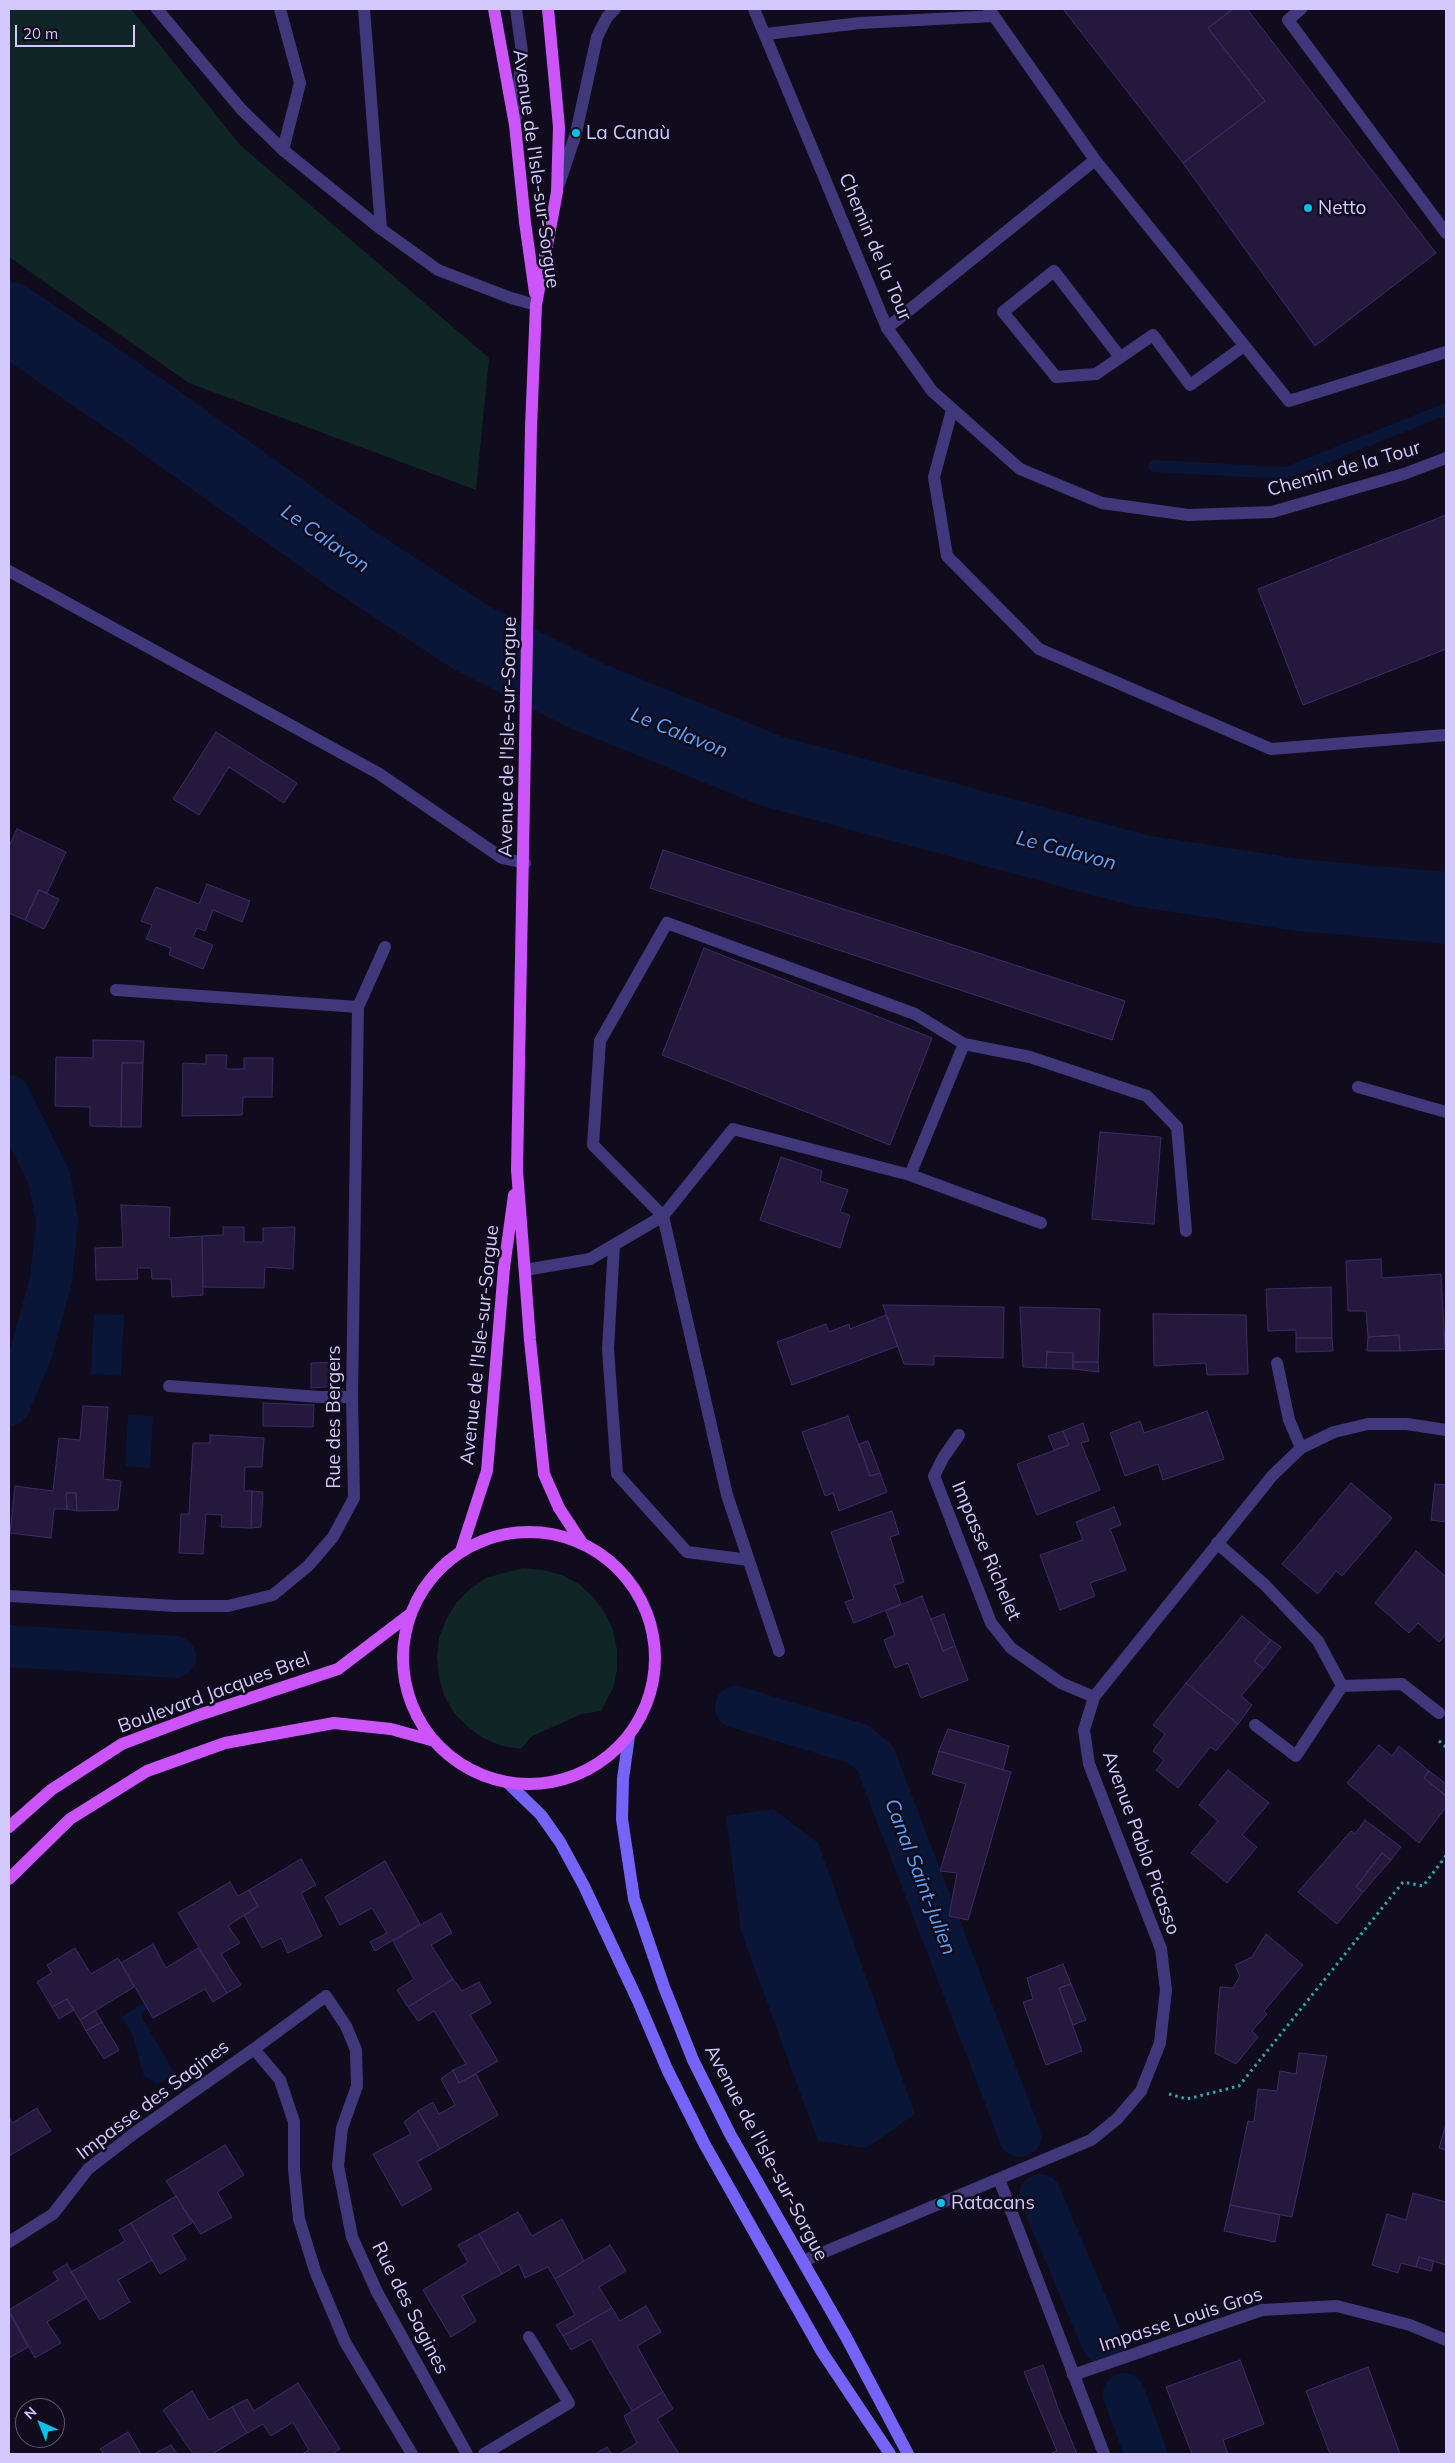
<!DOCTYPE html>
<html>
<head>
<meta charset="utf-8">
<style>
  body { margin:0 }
  #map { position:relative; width:1455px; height:2463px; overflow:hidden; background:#110c1d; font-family:Mulish,sans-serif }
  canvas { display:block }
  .frame { position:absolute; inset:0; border:10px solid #d4c9fd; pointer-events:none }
  .north { position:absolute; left:15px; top:2398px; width:50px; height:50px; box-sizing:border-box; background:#110c1d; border:1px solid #5f5877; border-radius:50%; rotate:316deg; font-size:14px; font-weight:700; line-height:20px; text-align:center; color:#d4c9fd }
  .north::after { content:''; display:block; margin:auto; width:18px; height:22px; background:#07c0ec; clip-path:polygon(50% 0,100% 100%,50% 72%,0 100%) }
  .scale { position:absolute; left:15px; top:25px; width:120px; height:22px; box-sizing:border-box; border:2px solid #d4c9fd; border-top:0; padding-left:6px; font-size:15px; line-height:18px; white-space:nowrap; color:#d4c9fd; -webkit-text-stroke:4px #110c1d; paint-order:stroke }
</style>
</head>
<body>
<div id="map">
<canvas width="1455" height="2463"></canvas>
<div class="frame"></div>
<div class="north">N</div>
<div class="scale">20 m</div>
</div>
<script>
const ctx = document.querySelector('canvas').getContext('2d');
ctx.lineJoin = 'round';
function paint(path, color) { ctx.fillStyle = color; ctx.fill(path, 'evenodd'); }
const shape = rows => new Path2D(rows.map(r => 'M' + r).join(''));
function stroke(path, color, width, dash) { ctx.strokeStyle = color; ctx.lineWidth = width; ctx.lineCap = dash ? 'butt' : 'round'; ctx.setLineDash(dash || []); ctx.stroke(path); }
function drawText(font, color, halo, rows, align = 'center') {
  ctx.font = font + ' Mulish,sans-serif'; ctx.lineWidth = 5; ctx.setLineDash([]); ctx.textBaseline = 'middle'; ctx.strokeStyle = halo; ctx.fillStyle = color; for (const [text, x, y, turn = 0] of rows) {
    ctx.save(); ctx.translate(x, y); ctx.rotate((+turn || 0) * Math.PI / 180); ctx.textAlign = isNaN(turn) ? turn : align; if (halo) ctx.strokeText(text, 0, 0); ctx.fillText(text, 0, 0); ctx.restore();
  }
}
paint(shape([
  [9,9,131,9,240,145,489,358,476,490,189,383,9,257],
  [523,1568,543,1570,562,1575,579,1584,593,1597,605,1613,613,1630,617,1650,617,1670,613,1688,601,1711,582,1714,532,1736,521,1749,502,1746,483,1738,468,1727,454,1713,444,1695,439,1677,437,1657,439,1638,446,1620,456,1603,470,1589,486,1578]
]), '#0f2526');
paint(shape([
  [94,1314,124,1315,121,1376,91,1374],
  [128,1415,153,1416,150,1468,125,1466],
  [773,1809,818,1843,915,2114,866,2148,818,2141,741,1931,726,1816],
  [144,2003,147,2009,144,2011,142,2018,175,2074,157,2084,144,2076,132,2033,122,2017]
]), '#0a1638');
stroke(shape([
  [1154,466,1286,473,1446,409]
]), '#0a1638', 12);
stroke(shape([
  [9,1096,49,1177,57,1221,51,1280,31,1353,9,1405],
  [9,1646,175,1657],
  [736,1707,858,1744,875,1758,1020,2136],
  [1040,2195,1103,2343],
  [1124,2394,1146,2454]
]), '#0a1638', 42);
stroke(shape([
  [9,318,145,411,353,560,470,637,585,695,771,771,1142,871,1299,895,1446,908]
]), '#0a1638', 72);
const building = shape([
  [1063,9,1233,9,1208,28,1265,101,1183,163,1063,9],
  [1233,9,1247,9,1436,253,1315,346,1183,163,1265,101,1208,28,1233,9],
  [1446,515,1446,649,1303,705,1258,589,1446,515],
  [216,732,297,783,284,803,229,767,199,815,173,799,216,732],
  [17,829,66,852,47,893,39,890,25,920,9,913,9,846,17,829],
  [663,850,1125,1001,1112,1040,650,888,663,850],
  [207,884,250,901,242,922,213,910,205,931,197,928,193,937,213,945,203,969,169,955,171,948,146,939,152,925,141,921,156,887,199,904,207,884],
  [39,890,59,899,44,929,25,920,39,890],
  [704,948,932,1038,890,1145,662,1055,704,948],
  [93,1040,144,1041,143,1063,122,1063,121,1127,90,1126,90,1107,55,1106,56,1057,93,1058,93,1040],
  [206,1055,227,1055,226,1069,244,1069,244,1058,273,1058,272,1097,243,1097,242,1115,182,1116,183,1063,206,1064,206,1055],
  [122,1063,143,1063,141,1127,121,1127,122,1063],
  [1100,1132,1161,1137,1154,1224,1092,1219,1100,1132],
  [781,1157,822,1171,820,1181,848,1190,840,1212,850,1215,840,1248,760,1220,781,1157],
  [121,1205,170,1207,169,1238,202,1236,203,1295,172,1297,171,1279,152,1279,151,1268,137,1268,138,1279,96,1280,95,1248,123,1247,121,1205],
  [223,1227,244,1227,244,1242,263,1242,263,1228,295,1227,293,1269,265,1267,264,1288,203,1287,202,1236,223,1235,223,1227],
  [1381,1259,1382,1278,1441,1274,1445,1349,1400,1351,1399,1335,1368,1337,1366,1311,1348,1311,1346,1261,1381,1259],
  [1331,1287,1332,1338,1296,1338,1296,1330,1268,1331,1266,1289,1331,1287],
  [883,1305,1004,1307,1003,1358,934,1356,934,1365,904,1364,883,1305],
  [1020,1307,1100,1309,1098,1362,1073,1362,1073,1353,1047,1352,1046,1368,1023,1367,1020,1307],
  [1153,1314,1246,1315,1248,1374,1207,1375,1206,1363,1154,1366,1153,1314],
  [886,1315,898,1346,792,1385,777,1342,826,1324,829,1332,849,1324,850,1329,886,1315],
  [1399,1335,1400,1351,1367,1351,1368,1337,1399,1335],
  [1296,1338,1332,1338,1333,1351,1296,1352,1296,1338],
  [1047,1352,1073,1353,1073,1369,1046,1368,1047,1352],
  [338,1362,339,1386,311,1388,311,1363,338,1362],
  [1073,1362,1098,1362,1099,1372,1073,1369,1073,1362],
  [263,1403,314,1405,313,1427,263,1426,263,1403],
  [83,1406,108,1407,103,1479,121,1481,118,1510,77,1511,76,1493,66,1493,67,1509,54,1509,51,1538,10,1533,15,1486,53,1491,59,1438,80,1440,83,1406],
  [1207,1411,1224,1459,1163,1480,1158,1464,1125,1476,1110,1433,1140,1421,1144,1433,1207,1411],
  [848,1416,870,1476,880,1473,887,1492,839,1511,833,1493,825,1496,802,1432,848,1416],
  [1083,1423,1089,1441,1081,1443,1100,1490,1037,1515,1017,1464,1069,1445,1063,1431,1083,1423],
  [1063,1431,1069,1445,1054,1450,1048,1436,1063,1431],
  [210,1435,264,1438,262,1467,245,1467,244,1491,252,1491,251,1528,221,1527,222,1515,206,1514,203,1554,179,1553,181,1514,189,1514,193,1443,210,1443,210,1435],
  [868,1441,880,1473,870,1476,859,1444,868,1441],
  [1351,1483,1392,1518,1342,1576,1336,1571,1318,1594,1282,1564,1351,1483],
  [1435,1484,1446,1485,1446,1522,1431,1520,1435,1484],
  [252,1491,263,1492,261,1527,251,1528,252,1491],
  [66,1493,76,1493,77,1511,67,1509,66,1493],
  [1114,1507,1121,1525,1110,1529,1126,1570,1090,1583,1095,1596,1060,1610,1040,1555,1083,1540,1076,1522,1114,1507],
  [892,1511,899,1534,890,1537,904,1582,894,1585,901,1604,854,1623,845,1602,854,1599,831,1532,892,1511],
  [1416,1551,1446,1577,1446,1634,1439,1642,1418,1623,1409,1633,1375,1603,1416,1551],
  [922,1596,943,1651,955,1646,968,1680,921,1698,908,1663,895,1668,884,1640,895,1635,886,1611,922,1596],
  [944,1614,955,1646,943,1651,931,1619,944,1614],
  [1242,1616,1271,1640,1254,1661,1264,1669,1241,1696,1252,1705,1238,1724,1186,1683,1242,1616],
  [1271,1640,1281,1647,1264,1669,1254,1661,1271,1640],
  [1186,1683,1238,1724,1216,1751,1210,1747,1178,1788,1156,1770,1164,1760,1153,1751,1165,1734,1153,1725,1186,1683],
  [948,1729,1009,1746,1003,1770,939,1751,948,1729],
  [1379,1745,1392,1756,1399,1746,1429,1771,1424,1778,1446,1796,1446,1807,1419,1843,1347,1783,1379,1745],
  [939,1751,1011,1772,968,1920,949,1916,957,1873,940,1871,966,1784,932,1774,939,1751],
  [1228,1770,1269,1803,1242,1835,1257,1847,1227,1883,1191,1853,1218,1821,1199,1805,1228,1770],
  [1429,1771,1446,1784,1446,1796,1424,1778,1429,1771],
  [1365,1820,1401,1847,1391,1860,1382,1853,1356,1887,1363,1892,1337,1924,1298,1892,1351,1831,1355,1834,1365,1820],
  [1382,1853,1391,1860,1363,1892,1356,1887,1382,1853],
  [301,1859,316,1885,301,1893,322,1936,288,1953,281,1938,262,1948,244,1915,258,1906,249,1890,301,1859],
  [385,1861,420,1924,375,1951,370,1942,387,1933,372,1908,340,1925,325,1897,385,1861],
  [230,1882,238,1896,249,1890,258,1906,228,1926,240,1943,221,1954,241,1985,227,1993,178,1913,230,1882],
  [441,1913,452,1933,431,1945,453,1979,408,2007,397,1990,414,1979,393,1941,441,1913],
  [1266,1934,1303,1965,1264,2011,1267,2014,1252,2031,1258,2037,1236,2064,1215,2053,1220,1987,1233,1988,1240,1976,1235,1965,1252,1957,1266,1934],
  [153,1944,166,1968,198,1948,227,1993,213,2002,205,1989,153,2018,121,1963,153,1944],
  [75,1948,91,1974,118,1958,134,1987,80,2020,67,1999,52,2007,37,1982,52,1973,47,1965,75,1948],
  [1063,1964,1071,1984,1059,1988,1082,2051,1046,2065,1023,2002,1033,1999,1027,1978,1063,1964],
  [453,1979,462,1991,479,1982,491,2003,470,2015,498,2061,459,2083,453,2070,466,2064,434,2011,418,2021,408,2007,453,1979],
  [1071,1984,1086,2020,1073,2025,1059,1988,1071,1984],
  [67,1999,74,2010,59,2019,52,2007,67,1999],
  [95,2010,102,2022,86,2031,80,2020,95,2010],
  [102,2022,119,2050,104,2059,86,2031,102,2022],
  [1299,2053,1327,2056,1292,2217,1230,2205,1248,2121,1254,2122,1258,2089,1277,2091,1280,2071,1296,2074,1299,2053],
  [453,2070,459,2083,476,2074,498,2115,440,2149,418,2111,433,2102,439,2114,455,2105,441,2079,453,2070],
  [37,2108,51,2131,9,2156,9,2117,12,2123,37,2108],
  [418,2111,440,2149,417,2162,432,2189,402,2206,373,2154,411,2134,404,2122,418,2111],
  [1446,2124,1446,2150,1439,2148,1446,2124],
  [225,2145,244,2175,217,2192,232,2217,201,2234,166,2181,225,2145],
  [1413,2193,1446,2202,1446,2265,1419,2257,1416,2267,1401,2263,1398,2273,1372,2265,1387,2214,1406,2220,1413,2193],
  [176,2196,192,2223,172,2235,186,2259,160,2274,131,2223,176,2196],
  [1230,2205,1280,2215,1275,2242,1224,2231,1230,2205],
  [518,2212,532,2236,562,2219,584,2261,555,2279,548,2267,525,2278,519,2264,502,2274,479,2234,518,2212],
  [131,2223,152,2260,118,2280,130,2302,100,2320,71,2272,125,2241,119,2230,131,2223],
  [479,2234,502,2274,462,2296,476,2321,451,2337,423,2290,468,2262,458,2245,479,2234],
  [610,2245,626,2271,599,2287,612,2308,563,2336,556,2325,575,2315,555,2279,610,2245],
  [1419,2257,1434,2261,1431,2271,1416,2267,1419,2257],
  [67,2264,87,2298,47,2322,61,2343,35,2358,9,2310,58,2280,53,2272,67,2264],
  [646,2306,661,2332,637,2346,663,2392,632,2411,591,2339,571,2350,563,2336,612,2308,620,2321,646,2306],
  [9,2312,28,2347,9,2358,9,2312],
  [1240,2360,1264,2424,1223,2440,1228,2454,1192,2454,1166,2387,1240,2360],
  [1043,2365,1058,2408,1077,2454,1050,2454,1057,2451,1024,2372,1043,2365],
  [1368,2367,1400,2454,1330,2454,1306,2391,1368,2367],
  [298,2383,340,2449,332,2454,302,2454,309,2450,293,2422,271,2436,263,2424,247,2433,232,2407,247,2399,254,2411,298,2383],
  [192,2391,209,2420,232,2407,247,2433,212,2454,193,2454,163,2410,192,2391],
  [663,2392,673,2409,657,2419,679,2454,619,2454,637,2443,624,2416,663,2392],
  [128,2432,141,2454,104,2454,100,2449,128,2432],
  [171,2445,177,2454,154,2454,171,2445],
  [607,2447,612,2454,595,2454,607,2447]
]);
paint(building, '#24193d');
stroke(building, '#3d2b68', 1);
stroke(shape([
  [1439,1741,1446,1747],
  [1169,2094,1187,2099,1239,2086,1403,1882,1423,1886,1446,1856]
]), '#30a7ab', 3, [2.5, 4]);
stroke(shape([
  [280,9,300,83,283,150],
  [364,9,381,229],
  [1301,9,1288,20,1446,233],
  [766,34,860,23,994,16],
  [1095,160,1289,401,1446,352],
  [887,328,1095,160,989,9],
  [1120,357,1054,271,1003,312,1056,377,1096,374,1153,335,1190,385,1244,346],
  [952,410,934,477,947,556,1039,649,1271,749,1446,735],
  [116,990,358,1007],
  [964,1044,915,1014,667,923,600,1041,593,1145,663,1216,733,1129,910,1175,1041,1223],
  [1358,1087,1446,1112],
  [910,1175,964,1044,1030,1057,1147,1096,1177,1127,1186,1231],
  [614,1245,608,1349,617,1474,687,1552,749,1560],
  [525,1270,590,1259,663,1216,727,1495,779,1651],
  [1277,1363,1289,1420,1301,1448],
  [169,1386,320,1397,352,1397],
  [1255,1725,1296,1756,1342,1686,1402,1684,1439,1713],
  [484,2454,569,2403,529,2337]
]), '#41387b', 12);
stroke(shape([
  [157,9,241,109,283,150,381,229,438,270,511,298,536,305],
  [754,9,887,328,932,391,1020,469,1102,503,1188,515,1272,512,1404,474,1446,458],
  [516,118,522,52,516,9],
  [559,184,576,133,597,37,607,17,615,9],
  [9,571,378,773,502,858,525,863],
  [959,1435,943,1458,934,1476,991,1623,1011,1648,1061,1683,1094,1697],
  [1217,1543,1265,1585,1318,1641,1342,1686],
  [9,1596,175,1606,228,1606,273,1595,308,1566,333,1537,354,1498,352,1397,358,1007,385,947],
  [999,2179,1104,2454],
  [9,2242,53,2214,88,2169,136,2132,254,2049],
  [803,2261,1091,2140,1117,2119,1141,2091,1160,2043,1166,1990,1161,1949,1089,1764,1084,1730,1094,1697,1272,1476,1301,1448,1334,1432,1368,1424,1407,1424,1446,1430],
  [1073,2375,1262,2310,1337,2306,1410,2325,1446,2340],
  [412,2454,345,2342,315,2271,299,2219,294,2169,294,2122,280,2080,254,2049,326,1996,346,2026,356,2050,357,2086,342,2128,338,2166,352,2237,377,2292,467,2454]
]), '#41387b', 12);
stroke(shape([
  [629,1736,623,1779,622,1819,634,1899,664,1987,693,2060,730,2134,846,2337,908,2454],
  [509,1784,541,1815,560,1842,584,1886,638,2001,667,2069,705,2145,822,2352,890,2454]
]), '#7563fa', 12);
stroke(shape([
  [494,9,515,125,525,222,535,293],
  [548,9,559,127,557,192,536,305,531,428,517,1170,530,1340,544,1474,559,1508,582,1543],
  '403 1658a126 126 0 1 1 252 0a126 126 0 1 1-252 0Z',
  [461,1551,487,1471,504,1268,514,1195],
  [9,1827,51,1790,122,1744,199,1715,338,1669,409,1615],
  [9,1879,70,1819,147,1771,225,1743,334,1723,391,1729,431,1740]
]), '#cb54fa', 12);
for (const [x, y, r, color] of [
  [576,133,5,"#07c0ec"],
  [1308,208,5,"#07c0ec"],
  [941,2203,5,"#07c0ec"]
]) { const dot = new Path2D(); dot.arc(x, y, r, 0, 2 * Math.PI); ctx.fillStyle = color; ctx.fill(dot); stroke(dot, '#110c1d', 2); }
drawText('19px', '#d4c9fd', '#110c1d', [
  ["La Canaù",586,133],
  ["Netto",1318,208],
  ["Ratacans",951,2203]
], 'left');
drawText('19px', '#d4c9fd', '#110c1d', [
  ["Avenue de l'Isle-sur-Sorgue",536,169,82],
  ["Chemin de la Tour",875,247,67],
  ["Chemin de la Tour",1344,469,-16],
  ["Avenue de l'Isle-sur-Sorgue",508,737,-89],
  ["Avenue de l'Isle-sur-Sorgue",480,1345,-84],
  ["Rue des Bergers",334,1417,-90],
  ["Impasse Richelet",986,1551,67],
  ["Boulevard Jacques Brel",214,1693,-20],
  ["Avenue Pablo Picasso",1141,1843,70],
  ["Impasse des Sagines",153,2100,-37],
  ["Avenue de l'Isle-sur-Sorgue",766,2153,62],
  ["Rue des Sagines",410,2308,63],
  ["Impasse Louis Gros",1181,2320,-18]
]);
drawText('italic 20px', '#5ba2fa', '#110c1d', [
  ["Le Calavon",325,539,35],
  ["Le Calavon",679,733,22],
  ["Le Calavon",1066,851,15],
  ["Canal Saint-Julien",920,1877,69]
]);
</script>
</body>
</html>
